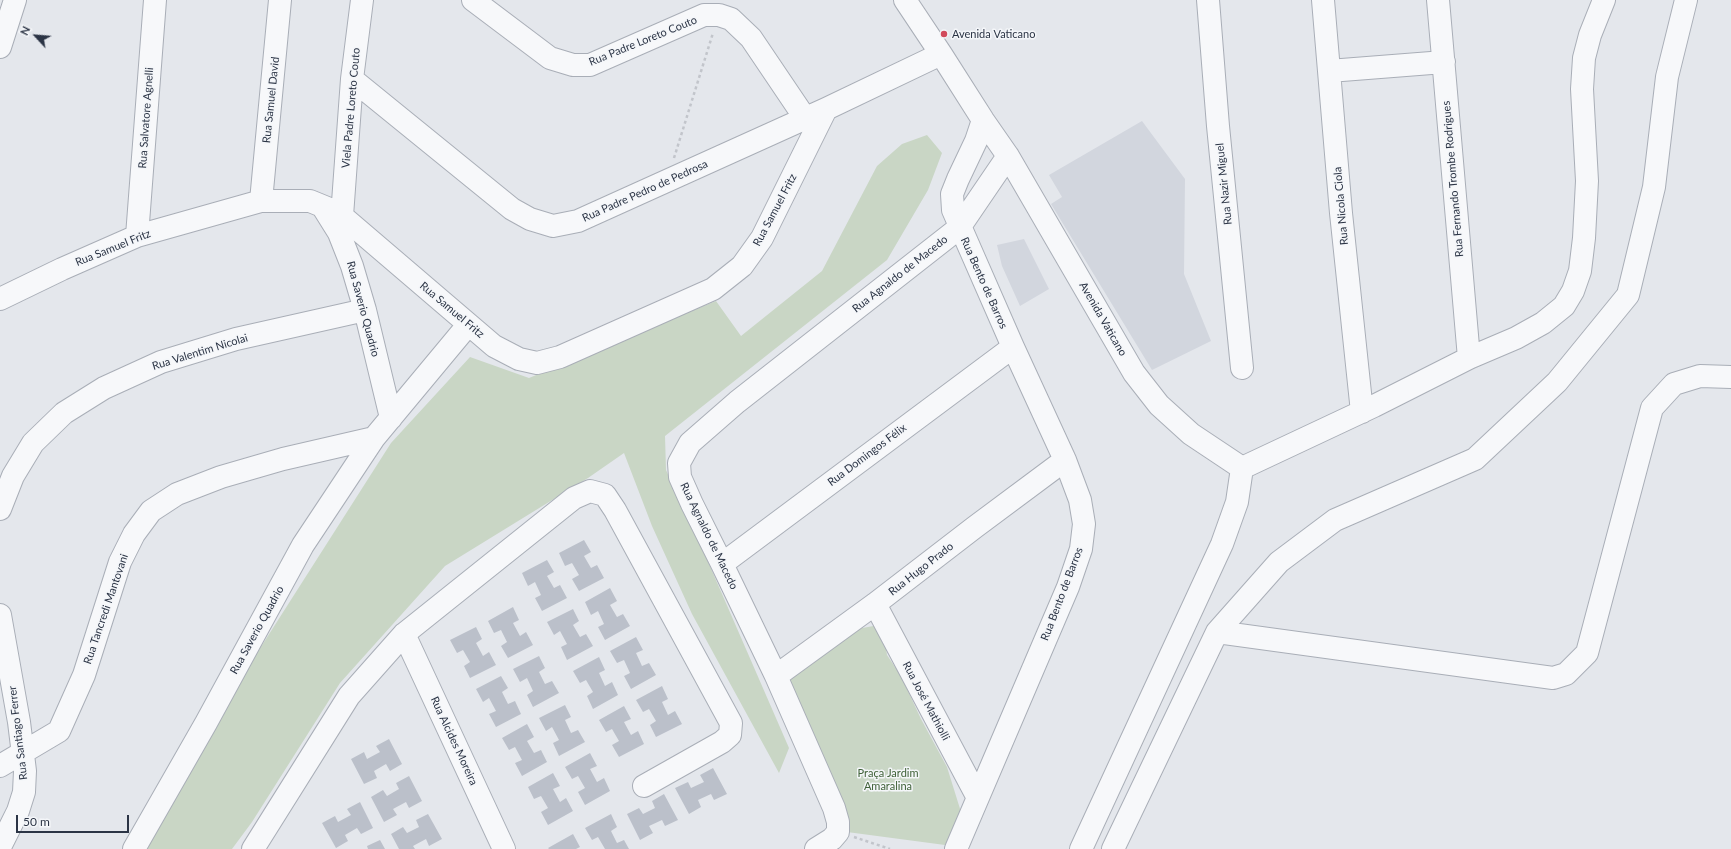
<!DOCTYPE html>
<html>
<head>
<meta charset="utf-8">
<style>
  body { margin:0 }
  #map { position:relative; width:1731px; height:849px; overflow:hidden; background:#e4e7ec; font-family:Lato,sans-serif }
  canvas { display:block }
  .north { position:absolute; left:16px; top:16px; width:40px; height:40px; -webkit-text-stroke:3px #f4f6f9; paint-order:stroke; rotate:296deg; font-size:11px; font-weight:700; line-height:16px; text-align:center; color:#2b3445 }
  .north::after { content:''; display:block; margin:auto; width:14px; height:18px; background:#2b3445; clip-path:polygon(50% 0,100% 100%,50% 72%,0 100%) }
  .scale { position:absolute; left:16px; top:815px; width:113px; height:18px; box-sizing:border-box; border:2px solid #2b3445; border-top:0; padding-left:5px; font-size:12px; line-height:14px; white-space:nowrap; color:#2b3445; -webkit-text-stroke:3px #f4f6f9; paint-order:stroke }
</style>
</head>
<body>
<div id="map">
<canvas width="1731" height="849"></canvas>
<div class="north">N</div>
<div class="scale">50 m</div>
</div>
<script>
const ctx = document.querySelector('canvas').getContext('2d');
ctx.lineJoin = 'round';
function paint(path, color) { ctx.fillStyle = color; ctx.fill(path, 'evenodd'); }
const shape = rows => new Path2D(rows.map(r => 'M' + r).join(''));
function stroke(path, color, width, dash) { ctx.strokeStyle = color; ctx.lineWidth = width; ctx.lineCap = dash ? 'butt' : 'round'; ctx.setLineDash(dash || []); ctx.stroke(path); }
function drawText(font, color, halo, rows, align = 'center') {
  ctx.font = font + ' Lato,sans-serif'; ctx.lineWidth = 3; ctx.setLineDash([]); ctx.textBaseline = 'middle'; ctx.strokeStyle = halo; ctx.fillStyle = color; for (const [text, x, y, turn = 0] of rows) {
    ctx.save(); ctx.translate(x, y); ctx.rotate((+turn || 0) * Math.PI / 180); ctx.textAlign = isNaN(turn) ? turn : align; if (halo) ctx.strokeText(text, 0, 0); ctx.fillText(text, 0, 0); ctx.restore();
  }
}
paint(shape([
  [1142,121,1185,179,1184,274,1211,341,1152,370,1051,204,1062,197,1049,175],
  [1024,239,1049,289,1020,306,1002,266,997,245]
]), '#d2d6de');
paint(shape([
  [927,135,942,153,928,190,887,260,665,436,666,470,699,541,789,748,779,773,692,614,652,526,624,453,588,478,445,566,340,683,252,822,232,849,132,849,391,443,470,357,529,378,716,301,741,336,822,271,877,166,902,144],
  [879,625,884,634,887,655,901,676,921,719,947,767,961,812,945,845,847,832,782,677,857,629]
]), '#c9d6c5');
paint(shape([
  [584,540,591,552,584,556,591,568,597,565,604,578,579,591,572,579,579,575,572,563,565,566,559,553],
  [547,560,554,572,547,576,554,588,560,585,567,598,542,611,535,598,541,595,535,582,528,586,522,573],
  [610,588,617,601,610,605,617,617,623,614,630,626,605,640,598,627,604,624,598,611,591,615,585,602],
  [513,607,519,620,513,623,520,636,526,632,533,645,508,658,501,646,507,642,501,630,494,633,488,621],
  [573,609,579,621,573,625,580,637,586,634,593,646,567,660,561,647,567,644,560,631,554,635,547,622],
  [476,627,482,639,476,643,483,656,489,652,496,665,470,678,464,666,470,662,463,650,457,653,450,640],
  [636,637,643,650,636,653,642,666,649,663,656,675,631,689,624,676,630,673,624,660,617,663,610,651],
  [539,656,545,668,539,672,545,684,552,681,559,693,533,707,527,695,533,691,527,678,520,682,513,669],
  [599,657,605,670,599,673,605,686,612,682,618,695,593,709,587,696,593,692,586,680,580,683,573,671],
  [501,676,508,688,502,692,508,704,515,701,521,714,496,727,489,714,496,711,489,698,483,702,476,689],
  [662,686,668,699,662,702,668,715,675,711,682,724,656,737,650,725,656,721,649,709,643,712,636,700],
  [565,705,571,717,565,720,571,733,578,730,585,742,559,756,553,743,559,740,552,727,546,731,539,718],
  [624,706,631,719,624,722,631,735,638,731,644,744,619,757,612,745,619,741,612,729,606,732,599,720],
  [527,724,534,737,527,741,534,753,541,750,547,762,522,776,515,763,522,760,515,747,509,750,502,738],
  [389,739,402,764,390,771,386,764,374,771,377,778,364,784,351,759,364,752,367,759,380,752,376,746],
  [590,753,597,766,590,769,597,782,604,778,610,791,585,805,578,792,585,788,578,776,572,779,565,767],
  [713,768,727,794,714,800,711,794,698,800,701,807,689,814,675,788,688,782,691,788,704,782,700,775],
  [553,773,560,786,553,789,560,802,566,798,573,811,548,825,541,812,548,808,541,796,534,799,528,787],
  [409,776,422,801,409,808,406,802,393,809,397,815,384,822,371,797,383,790,387,796,399,789,396,783],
  [664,794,678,820,665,826,662,820,649,826,653,833,640,840,627,814,639,808,643,814,655,808,652,801],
  [360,802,373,828,361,834,357,828,345,835,348,841,336,848,322,823,335,816,338,822,351,815,347,809],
  [428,814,442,839,429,846,426,839,413,846,415,849,399,849,391,834,403,827,407,833,419,827,416,820],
  [611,814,617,827,611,831,617,843,624,840,629,849,605,849,598,837,592,840,585,828],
  [573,834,580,847,576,849,549,849,548,848],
  [380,840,385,849,368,849,367,846]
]), '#bbc0ca');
const minor = shape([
  [473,0,550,58,573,65,590,65,704,15,719,15,731,19,751,38,805,118],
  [905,0,941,54,983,120,1008,156,1134,373,1159,405,1191,434,1242,468],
  [1208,0,1218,126,1242,368],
  [1323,0,1341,213,1362,412],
  [1438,0,1469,358],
  [0,47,15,0],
  [1329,71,1444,62],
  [352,79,512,209,530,219,553,226,578,221,826,109,941,54],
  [261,201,280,0],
  [324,209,339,233,352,266,365,310,391,418],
  [342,216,352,79,362,0],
  [137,236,155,0],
  [0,299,62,269,137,236,261,201,310,201,332,210,342,216,494,346,519,359,537,363,560,357,713,289,742,266,762,238,826,109],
  [1242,468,1374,406,1469,358,1516,338,1543,323,1564,306,1573,291,1580,271,1584,238,1587,181,1582,89,1584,58,1590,35,1604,0],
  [0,509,13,476,33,443,64,413,104,388,161,362,236,339,365,310],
  [722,564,1013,347],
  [875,604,977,796],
  [0,615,19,722,25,771,24,792,18,811,0,847],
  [1217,632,1553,678,1566,674,1587,653,1652,408,1674,384,1700,376,1731,377],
  [404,634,504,849],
  [776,676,875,604,975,527,1065,460],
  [0,766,59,731,84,675,120,562,134,534,151,511,177,494,221,477,283,459,374,438],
  [134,849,206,723,303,545,374,438,468,325],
  [253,849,349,696,404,634,574,498,590,491,605,495,615,510,731,723,730,735,722,742,644,786],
  [816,849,832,839,838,832,838,822,834,808,776,676,722,564,692,504,680,477,679,463,690,443,737,402,959,228,1008,156],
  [956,849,1068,587,1081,549,1084,524,1080,500,1065,460,1013,347,953,210,952,194,958,179,976,141,983,120],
  [1081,849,1222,544,1237,502,1242,468],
  [1113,849,1217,632,1279,562,1335,520,1475,459,1557,382,1628,295,1654,187,1667,77,1686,0]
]);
stroke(minor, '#a9aeb7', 24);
stroke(shape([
  [674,158,713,33],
  [854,837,890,849]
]), '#c2c5cb', 2.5, [3, 3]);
stroke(minor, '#f7f8fa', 22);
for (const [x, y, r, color] of [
  [944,34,4,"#d1495b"]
]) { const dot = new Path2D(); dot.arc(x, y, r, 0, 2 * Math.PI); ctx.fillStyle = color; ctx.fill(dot); stroke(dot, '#f4f6f9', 1.5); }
drawText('11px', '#2b3445', '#f4f6f9', [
  ["Avenida Vaticano",952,34]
], 'left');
drawText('11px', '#2b3445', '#f4f6f9', [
  ["Rua Padre Loreto Couto",643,41,-22],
  ["Rua Samuel David",271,100,-84],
  ["Viela Padre Loreto Couto",351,108,-85],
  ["Rua Salvatore Agnelli",146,118,-86],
  ["Rua Fernando Trombe Rodrigues",1453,179,-95],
  ["Rua Nazir Miguel",1224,184,-96],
  ["Rua Padre Pedro de Pedrosa",645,191,-24],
  ["Rua Nicola Ciola",1341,206,-95],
  ["Rua Samuel Fritz",775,210,-62],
  ["Rua Samuel Fritz",113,248,-22],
  ["Rua Agnaldo de Macedo",900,274,-38],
  ["Rua Bento de Barros",984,283,66],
  ["Rua Saverio Quadrio",363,309,75],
  ["Rua Samuel Fritz",452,310,40],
  ["Avenida Vaticano",1103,319,60],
  ["Rua Valentim Nicolai",200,352,-17],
  ["Rua Domingos Félix",867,455,-37],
  ["Rua Agnaldo de Macedo",709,536,64],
  ["Rua Hugo Prado",921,569,-38],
  ["Rua Bento de Barros",1062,594,-69],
  ["Rua Tancredi Mantovani",106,609,-71],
  ["Rua Saverio Quadrio",257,630,-61],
  ["Rua José Mathiolli",926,701,62],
  ["Rua Santiago Ferrer",18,733,-97],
  ["Rua Alcides Moreira",454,741,65]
]);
drawText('11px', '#3f6138', '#f4f6f9', [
  ["Praça Jardim",888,773],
  ["Amaralina",888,786]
]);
</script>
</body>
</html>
